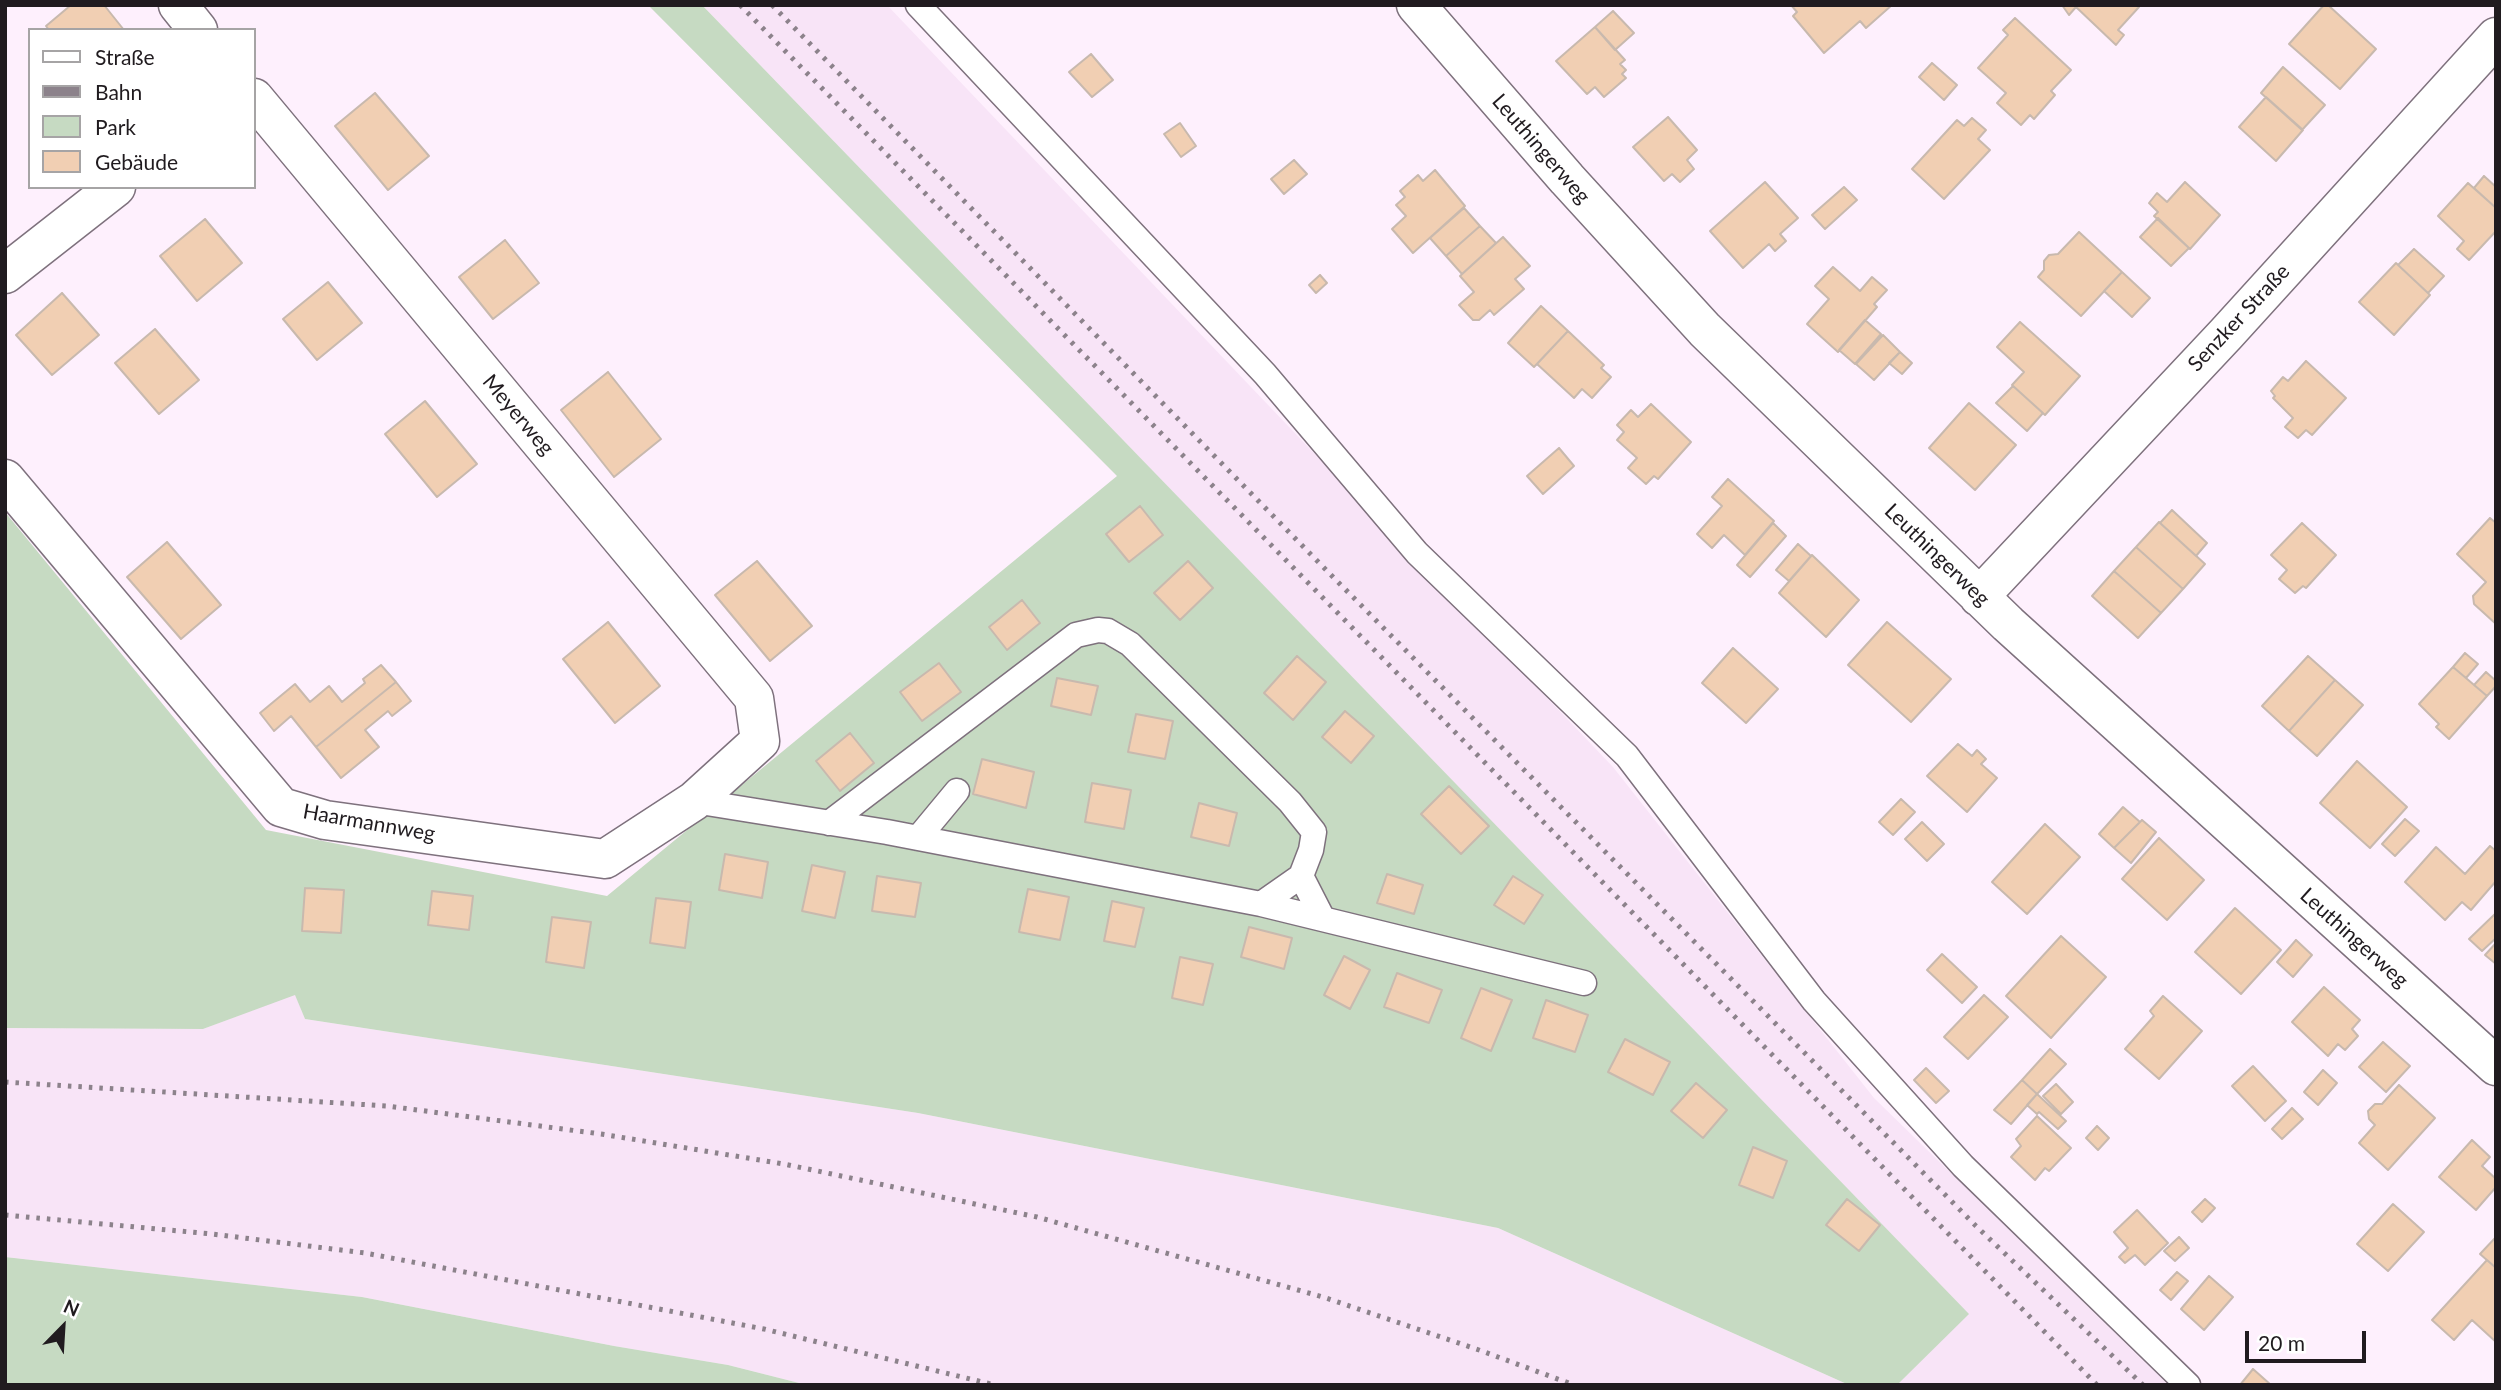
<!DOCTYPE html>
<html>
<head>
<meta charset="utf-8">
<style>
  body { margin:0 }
  #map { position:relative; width:2501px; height:1390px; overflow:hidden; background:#fef0fd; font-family:Lato,sans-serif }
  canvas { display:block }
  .frame { position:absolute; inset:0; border:7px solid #201b1f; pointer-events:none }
  .legend { position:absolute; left:28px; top:28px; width:228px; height:161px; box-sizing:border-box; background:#fff; border:2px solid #a6a4a5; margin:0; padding:9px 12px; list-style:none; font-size:21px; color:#201b1f }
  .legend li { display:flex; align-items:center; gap:14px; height:35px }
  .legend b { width:35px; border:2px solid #a6a4a5 }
  .north { position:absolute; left:28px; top:1292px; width:70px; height:70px; -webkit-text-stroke:5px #fff; paint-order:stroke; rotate:24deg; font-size:19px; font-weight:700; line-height:28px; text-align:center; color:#201b1f }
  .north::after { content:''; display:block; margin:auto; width:24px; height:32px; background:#201b1f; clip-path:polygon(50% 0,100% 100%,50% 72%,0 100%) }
  .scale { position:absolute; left:2245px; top:1331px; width:121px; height:32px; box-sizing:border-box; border:4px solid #201b1f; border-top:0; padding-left:9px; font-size:21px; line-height:24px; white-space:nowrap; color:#201b1f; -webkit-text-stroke:5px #fff; paint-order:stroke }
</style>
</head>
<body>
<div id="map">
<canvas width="2501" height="1390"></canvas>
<div class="frame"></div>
<ul class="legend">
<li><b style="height:9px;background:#fff"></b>Straße</li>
<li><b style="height:9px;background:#8c828b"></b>Bahn</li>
<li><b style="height:19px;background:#c6dac2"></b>Park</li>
<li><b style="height:19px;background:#f1cfb3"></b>Gebäude</li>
</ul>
<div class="north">N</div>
<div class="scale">20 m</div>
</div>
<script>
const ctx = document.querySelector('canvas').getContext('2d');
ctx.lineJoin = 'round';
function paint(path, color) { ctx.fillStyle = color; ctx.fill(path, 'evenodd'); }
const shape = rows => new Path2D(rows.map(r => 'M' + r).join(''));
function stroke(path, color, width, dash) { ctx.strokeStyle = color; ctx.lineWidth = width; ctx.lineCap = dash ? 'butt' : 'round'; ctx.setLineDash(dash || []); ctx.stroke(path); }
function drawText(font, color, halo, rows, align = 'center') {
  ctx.font = font + ' Lato,sans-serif'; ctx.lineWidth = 5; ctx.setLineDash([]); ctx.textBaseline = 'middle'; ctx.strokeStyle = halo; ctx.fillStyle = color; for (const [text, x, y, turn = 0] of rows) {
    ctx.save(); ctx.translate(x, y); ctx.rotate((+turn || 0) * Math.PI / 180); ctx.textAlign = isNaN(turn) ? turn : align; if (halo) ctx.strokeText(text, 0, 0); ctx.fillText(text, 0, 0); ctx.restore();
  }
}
paint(shape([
  [702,5,887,5,1613,767,1874,1098,2168,1385,1897,1385,1968,1314],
  [295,994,305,1019,918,1113,1498,1228,1849,1385,807,1385,728,1365,614,1346,362,1297,5,1257,5,1028,203,1029]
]), '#f8e4f7');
paint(shape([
  [648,5,702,5,1969,1314,1897,1385,1849,1385,1498,1228,918,1113,305,1019,295,995,203,1029,5,1028,5,512,266,830,607,896,1117,476],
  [5,1257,362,1297,614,1346,728,1365,807,1385,5,1385]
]), '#c6dac2');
const building = shape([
  [71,5,104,5,124,30,49,30,46,26,71,5],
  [1791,5,1892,5,1866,28,1860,21,1824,53,1793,16,1797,12,1791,5],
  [2062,5,2137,5,2139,7,2118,30,2124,35,2116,45,2076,7,2069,15,2062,5],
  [2324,5,2328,5,2376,49,2340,89,2289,44,2324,5],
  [1613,11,1634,33,1615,50,1595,27,1613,11],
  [2015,18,2071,70,2051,91,2055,95,2034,119,2030,115,2021,125,1997,103,2006,93,1978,68,2008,35,2003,30,2015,18],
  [1595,27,1625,60,1620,64,1626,70,1622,74,1626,78,1604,97,1595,87,1587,94,1556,61,1595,27],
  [1091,54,1113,80,1092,97,1069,72,1091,54],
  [1932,63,1957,85,1944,100,1919,77,1932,63],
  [2283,67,2325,105,2302,130,2261,93,2283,67],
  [375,93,429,156,388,190,335,126,375,93],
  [2266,97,2303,130,2276,161,2239,127,2266,97],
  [1668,117,1697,150,1687,160,1694,169,1680,182,1672,174,1664,181,1633,147,1668,117],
  [1972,118,1986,130,1978,139,1990,150,1944,199,1912,169,1957,120,1964,126,1972,118],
  [1180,123,1196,146,1181,157,1164,134,1180,123],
  [1294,160,1307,174,1284,194,1271,179,1294,160],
  [1435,170,1465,206,1413,253,1392,229,1406,216,1396,205,1405,197,1400,191,1418,175,1423,181,1435,170],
  [2484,176,2496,187,2496,208,2474,188,2484,176],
  [1765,182,1798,218,1780,234,1786,241,1775,251,1769,244,1743,268,1710,231,1765,182],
  [2185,182,2220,215,2190,249,2154,216,2158,212,2149,203,2157,193,2167,202,2185,182],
  [2468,183,2496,208,2496,231,2469,260,2457,249,2464,241,2438,216,2468,183],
  [1844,187,1857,200,1825,229,1812,215,1844,187],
  [1464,208,1480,226,1446,256,1430,238,1464,208],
  [2158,218,2189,248,2171,266,2140,237,2158,218],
  [205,219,242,263,197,301,160,256,205,219],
  [1480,226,1496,243,1462,274,1446,256,1480,226],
  [2079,232,2122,272,2081,316,2038,277,2044,270,2044,261,2049,255,2058,254,2079,232],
  [1503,237,1530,266,1515,279,1524,289,1494,315,1490,310,1479,320,1473,320,1459,305,1474,292,1460,276,1503,237],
  [505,240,539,283,493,319,459,277,505,240],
  [2414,249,2444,276,2428,293,2398,265,2414,249],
  [2396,263,2430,295,2394,335,2359,302,2396,263],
  [1833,267,1860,291,1872,277,1887,290,1874,304,1877,307,1838,352,1807,324,1829,299,1815,286,1833,267],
  [2122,272,2150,298,2132,317,2104,291,2122,272],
  [1320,275,1327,283,1316,293,1309,285,1320,275],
  [328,282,362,323,317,360,283,319,328,282],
  [62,293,99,335,52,375,16,335,62,293],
  [1541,306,1568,331,1534,367,1508,343,1541,306],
  [1865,320,1881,334,1855,364,1839,350,1865,320],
  [2020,322,2080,376,2045,415,2012,385,2024,372,1997,347,2020,322],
  [155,329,199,380,159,414,115,363,155,329],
  [1568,331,1604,365,1601,368,1611,377,1592,398,1582,389,1574,398,1537,364,1568,331],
  [1883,335,1900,352,1874,380,1856,364,1883,335],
  [1900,352,1912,363,1902,374,1889,363,1900,352],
  [2306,361,2346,398,2312,435,2306,430,2298,438,2285,427,2293,418,2273,398,2275,396,2271,391,2283,377,2288,381,2306,361],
  [608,372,661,439,614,477,561,410,608,372],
  [2013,386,2043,413,2027,431,1996,403,2013,386],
  [425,401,477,464,437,497,385,434,425,401],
  [1969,403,2016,445,1975,490,1929,448,1969,403],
  [1651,404,1691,442,1658,479,1654,476,1646,484,1628,468,1637,458,1617,440,1624,432,1617,425,1631,410,1638,417,1651,404],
  [1559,448,1574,466,1543,494,1527,476,1559,448],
  [1728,479,1774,521,1745,555,1724,535,1712,548,1697,534,1722,506,1712,497,1728,479],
  [1140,506,1163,535,1129,562,1106,534,1140,506],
  [2172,510,2207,543,2196,556,2160,523,2172,510],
  [2490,518,2496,523,2496,624,2474,604,2473,596,2486,582,2457,554,2490,518],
  [2159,522,2205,564,2183,589,2136,547,2159,522],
  [1773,523,1786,536,1750,577,1737,565,1773,523],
  [2302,523,2336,555,2306,588,2303,586,2295,593,2279,579,2287,570,2271,555,2302,523],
  [167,542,221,605,181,639,127,577,167,542],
  [1798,544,1811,556,1789,581,1776,570,1798,544],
  [2136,547,2183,589,2161,613,2114,571,2136,547],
  [1812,555,1859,600,1826,637,1779,593,1812,555],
  [757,561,812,626,770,661,715,595,757,561],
  [1188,561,1213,588,1180,620,1154,593,1188,561],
  [2114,571,2161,613,2138,638,2092,596,2114,571],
  [1022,600,1040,623,1007,650,989,627,1022,600],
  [608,622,660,686,615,723,563,659,608,622],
  [1887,622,1951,679,1911,722,1848,665,1887,622],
  [1733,648,1778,689,1746,723,1702,683,1733,648],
  [2465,653,2478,664,2466,678,2453,667,2465,653],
  [1297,656,1326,682,1293,720,1264,693,1297,656],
  [2308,656,2335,680,2289,731,2262,706,2308,656],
  [939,663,961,692,922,721,900,692,939,663],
  [381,665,396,682,316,747,291,716,274,731,260,713,295,684,310,702,329,686,342,702,365,683,363,679,381,665],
  [2453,667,2487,696,2449,739,2436,727,2439,724,2419,704,2453,667],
  [2486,672,2496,681,2496,686,2487,696,2474,685,2486,672],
  [1057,678,1098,686,1091,715,1051,706,1057,678],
  [2335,680,2363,705,2317,756,2289,731,2335,680],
  [396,682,411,701,392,716,388,711,365,730,379,747,341,778,316,747,396,682],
  [1345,711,1374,736,1351,763,1322,737,1345,711],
  [1136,714,1173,721,1165,759,1128,752,1136,714],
  [850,733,874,763,840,791,816,761,850,733],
  [1958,744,1972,756,1977,750,1986,759,1981,764,1997,778,1967,812,1927,776,1958,744],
  [982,759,1034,772,1026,808,973,794,982,759],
  [2357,761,2407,807,2370,848,2320,803,2357,761],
  [1092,783,1131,790,1124,829,1085,822,1092,783],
  [1449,786,1489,826,1461,854,1421,814,1449,786],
  [1901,799,1915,812,1893,835,1879,822,1901,799],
  [1199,803,1237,813,1229,846,1191,837,1199,803],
  [2123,807,2140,822,2114,848,2099,834,2123,807],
  [2405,819,2419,831,2395,856,2382,844,2405,819],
  [2142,820,2156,832,2131,863,2114,848,2142,820],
  [1922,822,1944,844,1927,861,1905,839,1922,822],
  [2045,824,2080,857,2027,914,1992,882,2045,824],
  [2159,838,2204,880,2167,920,2122,879,2159,838],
  [2490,846,2496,851,2496,881,2471,910,2462,902,2445,920,2405,882,2436,847,2465,874,2490,846],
  [725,854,768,862,762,898,719,890,725,854],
  [812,865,845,872,835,918,802,911,812,865],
  [1387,874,1423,885,1414,914,1377,903,1387,874],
  [877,876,921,883,915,917,872,911,877,876],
  [1513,876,1543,895,1524,924,1494,905,1513,876],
  [305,888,344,890,341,933,302,931,305,888],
  [1028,889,1069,897,1060,940,1019,932,1028,889],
  [432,891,473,896,469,930,428,925,432,891],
  [656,898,691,902,685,948,650,943,656,898],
  [1112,901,1144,908,1135,947,1104,941,1112,901],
  [2235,908,2281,950,2241,994,2195,952,2235,908],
  [2496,913,2496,938,2482,951,2469,939,2496,913],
  [552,917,591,922,584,968,546,962,552,917],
  [1249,927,1292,938,1284,969,1241,957,1249,927],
  [2061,936,2106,977,2051,1038,2006,996,2061,936],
  [2296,940,2312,955,2293,977,2277,962,2296,940],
  [2496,943,2496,964,2485,955,2496,943],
  [1942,954,1977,987,1962,1003,1927,970,1942,954],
  [1344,956,1370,970,1350,1009,1324,995,1344,956],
  [1180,957,1213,964,1203,1005,1172,998,1180,957],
  [1397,973,1442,990,1429,1023,1384,1007,1397,973],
  [2324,987,2360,1020,2352,1029,2358,1036,2345,1050,2338,1044,2328,1056,2292,1022,2324,987],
  [1481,988,1512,1000,1491,1051,1461,1038,1481,988],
  [1984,995,2008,1017,1968,1059,1944,1037,1984,995],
  [2163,996,2202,1031,2159,1079,2125,1049,2154,1016,2150,1011,2163,996],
  [1546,1000,1588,1015,1575,1052,1533,1038,1546,1000],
  [1625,1039,1670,1062,1653,1095,1608,1072,1625,1039],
  [2383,1042,2410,1066,2386,1092,2359,1067,2383,1042],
  [2050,1049,2066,1064,2037,1094,2022,1080,2050,1049],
  [2253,1066,2286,1101,2265,1121,2232,1086,2253,1066],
  [1926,1068,1949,1091,1936,1103,1914,1080,1926,1068],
  [2323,1070,2337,1083,2318,1105,2304,1092,2323,1070],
  [2022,1080,2037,1094,2011,1124,1994,1110,2022,1080],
  [1696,1083,1727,1110,1703,1138,1671,1111,1696,1083],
  [2056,1084,2073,1102,2061,1114,2043,1096,2056,1084],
  [2399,1085,2435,1118,2388,1170,2359,1143,2375,1125,2369,1119,2368,1111,2375,1104,2382,1104,2399,1085],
  [2037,1094,2066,1121,2058,1129,2039,1112,2037,1114,2027,1105,2037,1094],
  [2292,1108,2303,1119,2282,1139,2272,1129,2292,1108],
  [2037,1116,2071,1148,2049,1171,2045,1168,2035,1180,2011,1157,2021,1146,2016,1139,2037,1116],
  [2097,1126,2109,1138,2098,1150,2086,1138,2097,1126],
  [2472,1140,2490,1157,2482,1166,2496,1179,2496,1187,2476,1210,2439,1177,2472,1140],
  [1753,1147,1787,1161,1773,1198,1739,1185,1753,1147],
  [1847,1199,1880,1225,1859,1251,1826,1225,1847,1199],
  [2205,1199,2215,1208,2202,1222,2192,1212,2205,1199],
  [2393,1204,2424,1232,2388,1271,2357,1244,2393,1204],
  [2137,1210,2168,1243,2145,1265,2135,1255,2125,1263,2119,1257,2128,1248,2114,1232,2137,1210],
  [2179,1237,2189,1248,2175,1261,2164,1251,2179,1237],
  [2496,1237,2496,1268,2480,1254,2496,1237],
  [2487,1260,2496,1268,2496,1342,2472,1320,2454,1340,2432,1320,2487,1260],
  [2177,1272,2188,1281,2171,1300,2160,1290,2177,1272],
  [2209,1276,2233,1297,2204,1330,2181,1309,2209,1276],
  [2253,1369,2271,1385,2240,1385,2253,1369]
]);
paint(building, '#f1cfb3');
stroke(building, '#c8b9ae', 2);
const service = shape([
  [918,5,1265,374,1417,553,1627,756,1814,1001,1963,1166,2188,1385],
  [694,801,887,832,1261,904,1584,983],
  [829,823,1076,635,1098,630,1108,631,1130,644,1290,802,1314,832,1311,850,1301,876,1261,904],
  [918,838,957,791],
  [1301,876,1323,919]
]);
const minor = shape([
  [178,5,198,30],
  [1416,5,1567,179,1705,330,2008,624,2496,1066],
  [5,274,116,187],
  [5,479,281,807,325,820,605,859,694,801,760,741,754,698,254,98],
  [1979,597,2226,334,2496,37]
]);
stroke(service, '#7e717d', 27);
stroke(minor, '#7e717d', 41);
stroke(service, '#fff', 24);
stroke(minor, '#fff', 38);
stroke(shape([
  [740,5,2097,1385],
  [772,5,1337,581,1976,1226,2143,1385],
  [5,1082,387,1106,601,1134,784,1164,1037,1217,1323,1297,1479,1350,1574,1385],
  [5,1215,212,1234,365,1253,764,1329,995,1385]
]), '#8c828b', 5, [3.5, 7]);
drawText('21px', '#201b1f', '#fff', [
  ["Leuthingerweg",1541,149,49],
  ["Senzker Straße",2239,318,-47],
  ["Meyerweg",518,415,50],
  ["Leuthingerweg",1937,555,44],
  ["Haarmannweg",369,823,10],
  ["Leuthingerweg",2354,938,42]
]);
</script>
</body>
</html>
